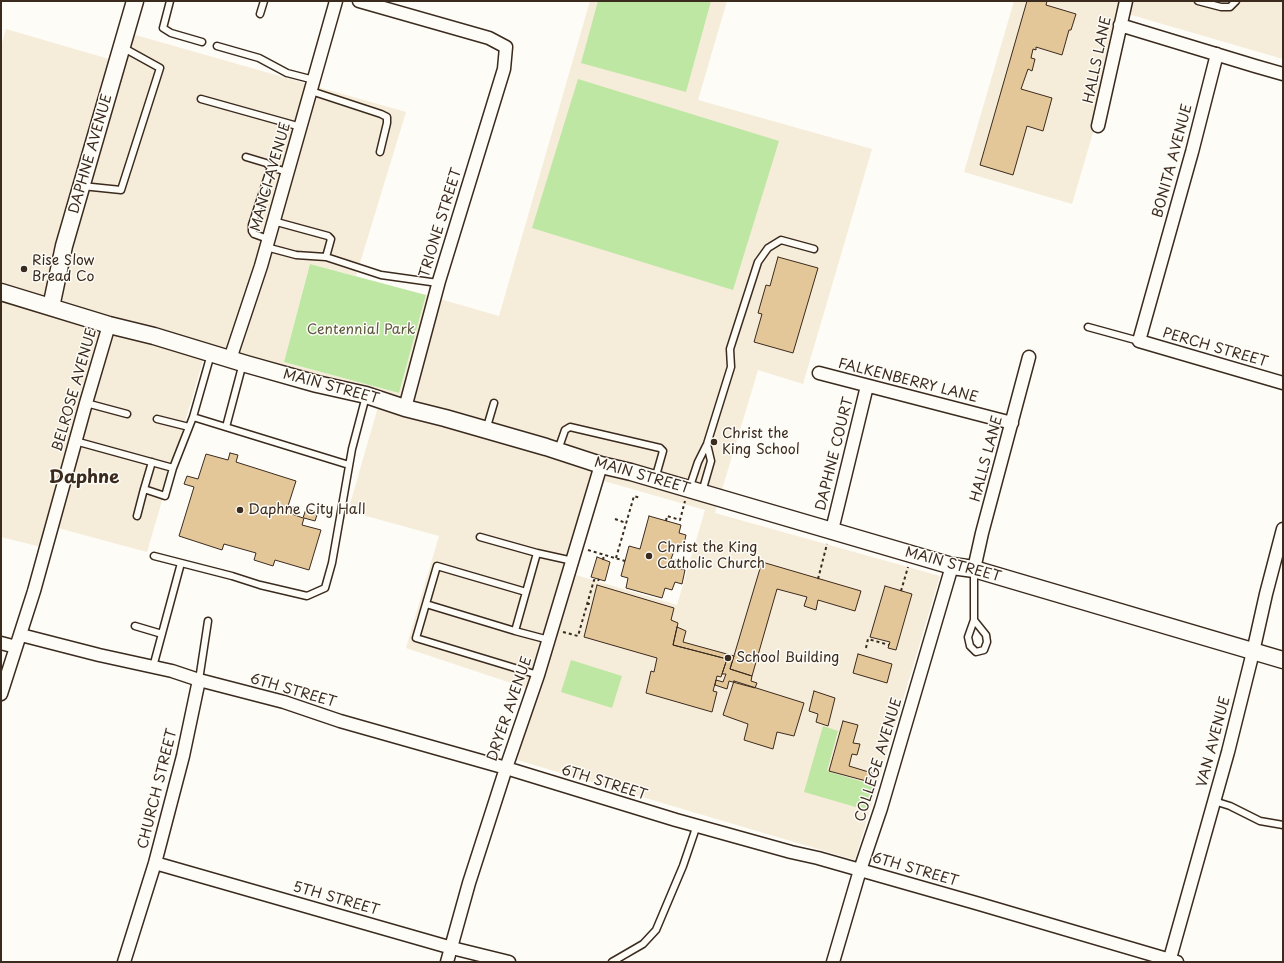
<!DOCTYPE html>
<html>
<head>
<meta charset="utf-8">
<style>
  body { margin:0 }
  #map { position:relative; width:1284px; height:963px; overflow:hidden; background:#fdfcf7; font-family:"Playpen Sans",sans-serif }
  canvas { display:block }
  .frame { position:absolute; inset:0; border:2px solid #3b2a1e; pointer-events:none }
</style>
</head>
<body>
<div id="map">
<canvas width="1284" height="963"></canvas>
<div class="frame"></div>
</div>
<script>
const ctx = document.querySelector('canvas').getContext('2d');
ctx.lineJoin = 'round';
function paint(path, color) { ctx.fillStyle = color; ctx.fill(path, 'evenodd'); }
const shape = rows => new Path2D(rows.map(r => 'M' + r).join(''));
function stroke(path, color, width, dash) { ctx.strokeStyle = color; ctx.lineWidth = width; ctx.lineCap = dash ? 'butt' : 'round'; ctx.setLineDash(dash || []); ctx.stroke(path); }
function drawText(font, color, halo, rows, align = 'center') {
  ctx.font = font + ' "Playpen Sans",sans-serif'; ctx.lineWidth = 3; ctx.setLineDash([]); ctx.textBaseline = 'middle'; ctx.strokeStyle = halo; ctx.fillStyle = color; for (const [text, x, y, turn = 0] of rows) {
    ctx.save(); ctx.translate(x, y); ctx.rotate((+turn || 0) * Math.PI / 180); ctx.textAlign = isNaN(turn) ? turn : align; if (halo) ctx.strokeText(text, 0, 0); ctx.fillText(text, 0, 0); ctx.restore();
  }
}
paint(shape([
  [590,1,727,1,698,100,872,149,803,384,758,370,715,513,940,576,855,860,517,760,538,692,406,648,439,536,348,511,378,407,204,357,147,552,58,528,53,550,1,537,1,46,6,29,109,59,118,30,406,112,356,276,310,264,284,362,399,393,426,295,499,316],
  [604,481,705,510,677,605,576,575],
  [1014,1,1283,1,1283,59,1128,14,1072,204,964,172]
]), '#f6ecda');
paint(shape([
  [598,1,711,1,686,92,581,63],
  [578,79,779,141,733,290,532,228],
  [310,264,426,295,399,393,284,362],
  [571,660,622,676,612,708,561,692],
  [823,726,838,731,827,771,873,785,866,810,804,792]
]), '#bee7a3');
const building = shape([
  [1027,1,1047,1,1046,5,1076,14,1071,30,1069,30,1062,55,1036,47,1036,50,1033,49,1031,58,1035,59,1032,71,1028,69,1021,89,1052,98,1043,131,1027,126,1013,175,980,165,1027,1],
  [778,257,818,268,793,353,754,342,762,314,758,313,766,285,770,286,778,257],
  [230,453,238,455,236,462,296,481,288,506,294,507,292,514,303,518,306,509,318,512,315,521,304,518,302,525,321,530,309,570,275,560,273,566,254,560,256,553,224,544,222,550,179,536,194,487,184,484,187,476,198,479,206,454,228,460,230,453],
  [649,516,681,525,679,533,686,535,683,548,680,547,679,552,674,551,671,559,679,561,678,568,685,570,682,584,675,582,672,590,665,588,662,598,626,588,628,578,621,576,629,546,640,549,649,516],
  [597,557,610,562,605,581,591,577,597,557],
  [762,562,861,591,855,611,818,600,816,610,804,606,807,597,777,589,752,676,730,669,762,562],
  [597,585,674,608,671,620,678,623,673,645,727,659,721,677,717,676,716,680,713,691,717,692,712,712,646,693,651,671,654,672,657,658,584,637,597,585],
  [885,586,912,594,896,650,888,648,890,642,870,637,885,586],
  [677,627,686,631,683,642,734,656,730,669,752,676,751,681,757,683,755,688,729,681,727,689,715,685,716,680,723,682,726,674,722,674,727,659,673,645,677,627],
  [858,654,892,664,887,683,853,673,858,654],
  [734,681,804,703,794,736,777,732,773,749,744,740,748,724,723,715,734,681],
  [814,691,835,698,828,726,816,722,818,714,809,711,814,691],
  [843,721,858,725,853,743,860,744,857,755,852,754,849,766,872,773,870,782,829,771,843,721]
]);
paint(building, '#e4c798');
stroke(building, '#3b2a1e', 1);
const lane = shape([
  [170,1,163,28,171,33,202,42],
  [1198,1,1221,7,1230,7,1236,1],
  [260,14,264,1],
  [217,46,259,58,287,73,314,80],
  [311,91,381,114,387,117,387,123,380,152],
  [201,99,301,127],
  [246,157,266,163,271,167],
  [82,186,121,190,160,68,122,47],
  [273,221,328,236,331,239,326,257],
  [268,239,254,234,252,231,252,225,271,167,287,172],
  [266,247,296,255,326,257,381,275,438,283],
  [1088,327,1139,341],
  [86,403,127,414],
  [193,417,349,465],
  [157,419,189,427],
  [226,427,243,363],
  [486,430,494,403],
  [75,441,173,468],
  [558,450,565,430,570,427,660,448,663,451,655,479],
  [152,462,144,489,165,496,173,468,193,417,211,354],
  [689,489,698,462,707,444,731,367,730,349,758,262,768,248,781,240,814,249],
  [702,492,711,461,707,444],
  [137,516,144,489],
  [480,537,537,553,573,561],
  [154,556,232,576,260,585,307,596,325,588,332,563,352,449,366,396],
  [526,592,437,566,416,638,538,675],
  [426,604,515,631,537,553],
  [974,620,986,635,987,642,984,650,976,652,970,646,968,637,974,620,974,569],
  [135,626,162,634],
  [515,631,549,640],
  [153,667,181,563],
  [199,680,208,621],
  [1214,801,1230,806,1260,821,1283,825],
  [612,962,643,944,656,930,683,866,697,825]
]);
const street = shape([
  [359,1,489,38,506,47,504,69,439,281,405,408],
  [1120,25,1255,66,1283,74],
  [1217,54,1192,152,1139,341,1283,383],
  [1098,126,1126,1],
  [230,359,261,266,336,1],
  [819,373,1012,423],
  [832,530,867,386],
  [974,569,982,533,1029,357],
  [21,635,99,655,172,671,199,680,284,702,340,721,506,768,676,820,791,852,818,858,976,903,1177,962],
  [1,643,16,647],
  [1,694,34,591,86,403,109,325],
  [155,863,452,948,509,962],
  [124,962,155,863,183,756,199,680],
  [447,962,469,883,506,768,538,675,601,465],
  [833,962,860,870,881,808,952,566],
  [1169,962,1228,752,1253,652,1266,594,1283,529]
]);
const secondary = shape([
  [1,292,109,325,154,336,246,364,317,384,366,395,405,408,445,418,546,447,601,465,631,472,689,489,952,566,974,569,1283,660],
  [51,307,64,246,135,1]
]);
stroke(lane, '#3b2a1e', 9);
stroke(street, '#3b2a1e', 15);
stroke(secondary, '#3b2a1e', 19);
stroke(shape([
  [615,519,626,523],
  [666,521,667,516,680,520,685,501],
  [588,550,625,561],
  [616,558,634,496,640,498],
  [603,560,604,555],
  [818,579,827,544],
  [901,591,908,567],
  [587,603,592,605],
  [563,632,578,636,594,580,598,581,599,579],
  [866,648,868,639,889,645]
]), '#3b2a1e', 2, [3, 3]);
stroke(lane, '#fdfcf7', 6);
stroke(street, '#fdfcf7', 12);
stroke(secondary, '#fdfcf7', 16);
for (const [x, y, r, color] of [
  [24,269,4,"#3b2a1e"],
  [714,442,4,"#3b2a1e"],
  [240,510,4,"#3b2a1e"],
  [649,556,4,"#3b2a1e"],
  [728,658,4,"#3b2a1e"]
]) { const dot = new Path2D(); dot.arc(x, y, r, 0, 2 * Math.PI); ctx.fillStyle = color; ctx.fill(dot); stroke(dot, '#fdfcf7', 1.5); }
drawText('14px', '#3b2a1e', '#fdfcf7', [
  ["HALLS LANE",1098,60,-78],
  ["DAPHNE AVENUE",91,154,-74],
  ["BONITA AVENUE",1173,161,-75],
  ["MANCI AVENUE",271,177,-74],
  ["TRIONE STREET",441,223,-73],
  ["PERCH STREET",1215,348,16],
  ["FALKENBERRY LANE",908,381,14],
  ["MAIN STREET",331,387,15],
  ["BELROSE AVENUE",75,390,-74],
  ["DAPHNE COURT",835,454,-76],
  ["HALLS LANE",987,459,-75],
  ["MAIN STREET",642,476,16],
  ["MAIN STREET",953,565,15],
  ["6TH STREET",293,691,16],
  ["DRYER AVENUE",510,709,-71],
  ["VAN AVENUE",1214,742,-75],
  ["COLLEGE AVENUE",879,760,-73],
  ["6TH STREET",604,783,17],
  ["CHURCH STREET",158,789,-76],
  ["6TH STREET",915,870,16],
  ["5TH STREET",336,899,16]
]);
drawText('14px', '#3b2a1e', '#fdfcf7', [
  ["Rise Slow",32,261],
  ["Bread Co",32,277],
  ["Christ the",722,434],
  ["King School",722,450],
  ["Daphne City Hall",248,510],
  ["Christ the King",657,548],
  ["Catholic Church",657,564],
  ["School Building",736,658]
], 'left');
drawText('14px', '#5c593f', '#fdfcf7', [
  ["Centennial Park",361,330]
]);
drawText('bold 18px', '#3b2a1e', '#fdfcf7', [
  ["Daphne",84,478]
]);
</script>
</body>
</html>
